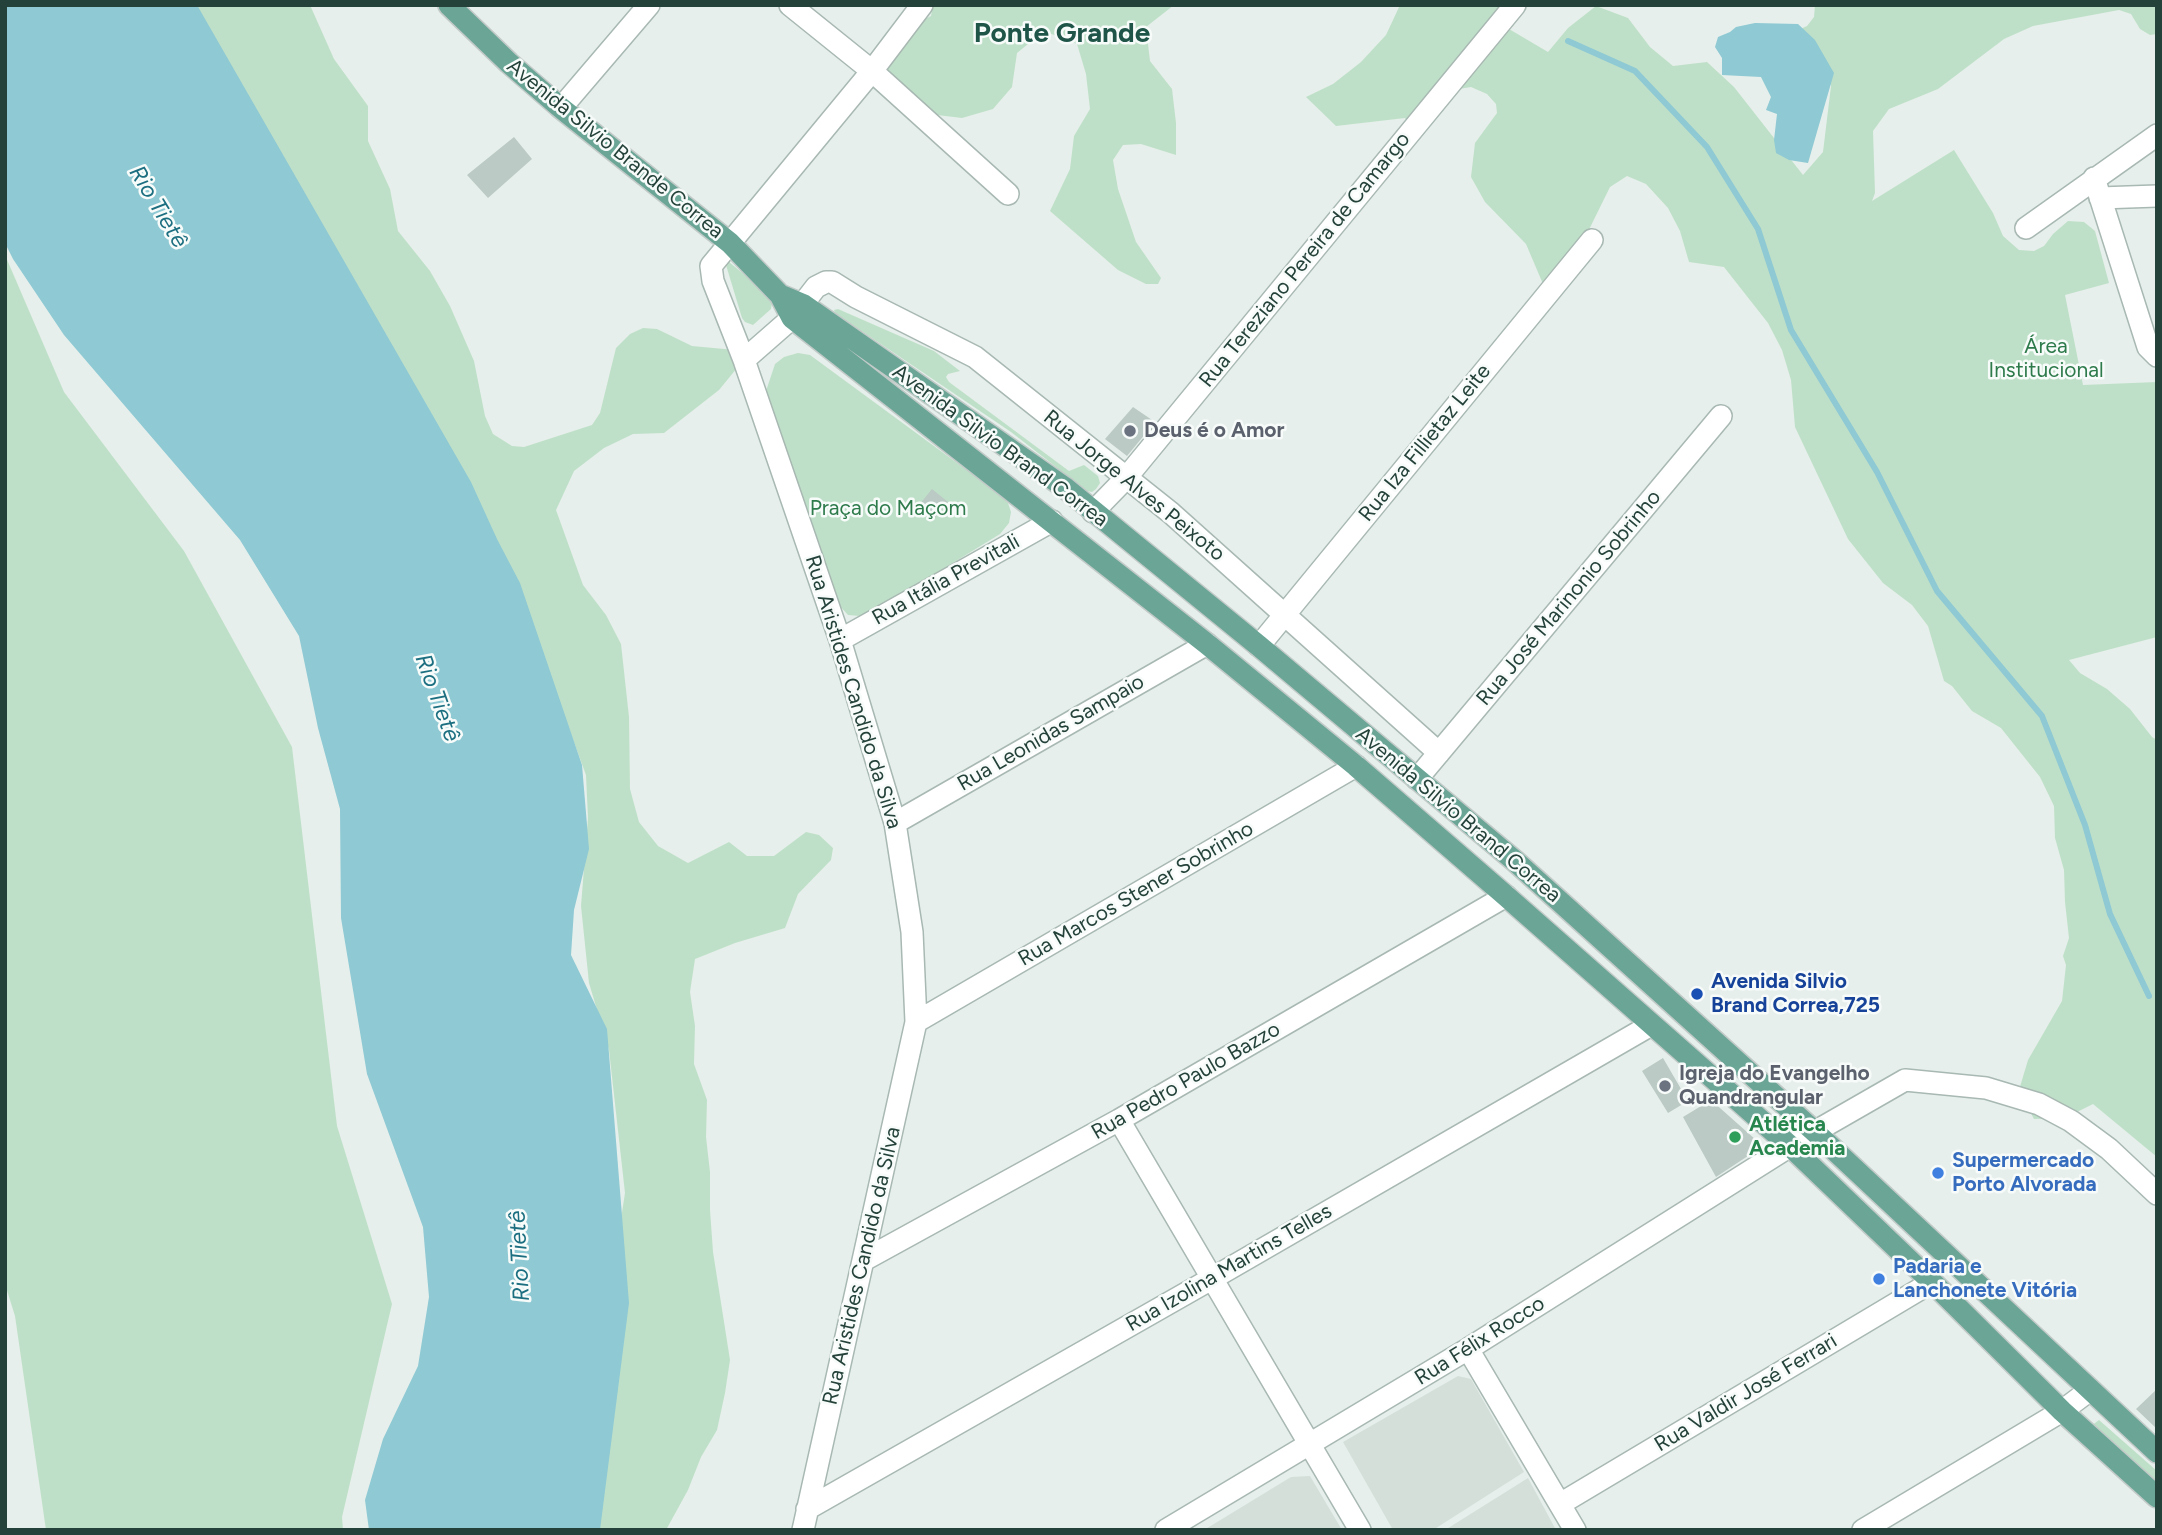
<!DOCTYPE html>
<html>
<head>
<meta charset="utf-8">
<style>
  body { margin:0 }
  #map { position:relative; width:2162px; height:1535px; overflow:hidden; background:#e6efeb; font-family:Figtree,sans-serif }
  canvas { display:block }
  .frame { position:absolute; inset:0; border:7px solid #24423a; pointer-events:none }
</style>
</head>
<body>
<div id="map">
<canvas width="2162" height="1535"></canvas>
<div class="frame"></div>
</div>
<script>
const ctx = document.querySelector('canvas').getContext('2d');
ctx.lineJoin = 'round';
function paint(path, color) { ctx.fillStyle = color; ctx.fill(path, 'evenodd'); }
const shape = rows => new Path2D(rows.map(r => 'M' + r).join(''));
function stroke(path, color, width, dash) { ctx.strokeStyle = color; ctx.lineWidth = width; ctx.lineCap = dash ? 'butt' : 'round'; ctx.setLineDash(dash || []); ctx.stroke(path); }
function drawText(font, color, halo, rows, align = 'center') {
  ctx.font = font + ' Figtree,sans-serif'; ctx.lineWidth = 5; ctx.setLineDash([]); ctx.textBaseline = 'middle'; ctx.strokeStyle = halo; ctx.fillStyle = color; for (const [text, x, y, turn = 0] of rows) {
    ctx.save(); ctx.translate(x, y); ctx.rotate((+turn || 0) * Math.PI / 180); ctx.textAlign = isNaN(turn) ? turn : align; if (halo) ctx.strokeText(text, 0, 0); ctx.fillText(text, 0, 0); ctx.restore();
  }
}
paint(shape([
  [1458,1376,1471,1379,1524,1472,1433,1530,1393,1530,1343,1442],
  [1310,1476,1342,1530,1204,1530,1291,1477],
  [1528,1478,1556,1530,1445,1530]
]), '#d4dfda');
paint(shape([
  [192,5,310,5,334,59,368,106,368,141,390,189,398,231,430,271,450,306,474,361,485,416,493,434,512,446,524,447,592,425,600,413,616,348,630,334,643,328,657,329,692,346,735,350,746,357,719,390,664,433,633,434,604,448,574,471,556,510,583,585,606,615,621,644,629,717,630,789,639,822,658,846,688,863,729,842,747,856,774,856,806,832,819,835,833,848,831,860,798,894,785,928,735,943,695,959,690,992,695,1026,694,1064,707,1100,706,1137,710,1172,710,1210,713,1252,730,1360,725,1393,717,1430,701,1457,688,1490,666,1530,597,1530,607,1309,625,1193,609,1050,589,983,581,906,588,818,586,775,535,636],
  [933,5,1174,5,1146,27,1150,61,1172,89,1176,123,1176,155,1141,144,1123,145,1113,160,1118,189,1136,242,1161,278,1158,284,1146,284,1118,270,1050,211,1070,169,1074,136,1090,109,1086,74,1077,44,1044,31,1017,53,1012,87,993,109,962,118,929,114,863,61,903,30,931,16],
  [1400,5,1512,5,1509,29,1548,52,1568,28,1596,6,1628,18,1650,47,1673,66,1707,62,1734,87,1803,175,1823,152,1831,86,1818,59,1796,31,1807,26,1814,17,1815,5,2157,5,2157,34,2150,35,2140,29,2131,14,2119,10,2033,26,2004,39,1938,89,1889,109,1873,131,1875,193,1872,201,1954,150,1993,213,2003,236,2019,250,2034,251,2044,246,2053,234,2068,221,2084,222,2095,231,2109,283,2065,295,2083,385,2157,382,2157,637,2069,660,2080,673,2107,689,2130,709,2152,737,2157,740,2157,1157,2093,1104,2065,1118,2034,1119,2019,1090,2028,1060,2062,1001,2066,965,2063,956,2069,938,2065,902,2064,870,2055,838,2054,806,2040,777,2001,728,1972,711,1952,686,1944,681,1928,626,1912,605,1883,583,1848,539,1795,427,1791,380,1782,350,1768,323,1724,267,1689,262,1680,231,1668,208,1646,184,1627,176,1610,187,1573,262,1543,284,1526,244,1485,202,1471,177,1475,143,1497,113,1496,104,1487,94,1471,87,1453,90,1409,123,1405,118,1336,126,1306,97,1333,84,1361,62,1386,35],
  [5,255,64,392,184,551,292,747,337,1126,392,1304,342,1517,343,1530,46,1530,15,1316,5,1284],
  [729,262,773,298,771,309,753,325,745,322,742,318,726,265],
  [838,309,934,351,960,371,948,374,946,377,949,382,1069,471,1084,465,1098,476,1100,483,1096,489,1092,492,1087,491,1011,432,835,313,834,310],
  [798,353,810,355,1002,496,1008,503,1011,512,1009,523,1000,534,870,614,860,616,848,615,839,605,766,391,775,364,784,357],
  [2099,1420,2157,1471,2157,1485,2091,1426]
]), '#bfe0c8');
paint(shape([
  [5,5,197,5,471,482,497,539,520,583,582,765,589,849,574,910,571,955,607,1029,629,1303,600,1530,369,1530,365,1500,383,1439,418,1366,429,1297,423,1227,367,1074,341,918,340,809,318,728,299,636,240,540,64,335,13,259,5,243],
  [1755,23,1798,24,1815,40,1834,73,1808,163,1789,160,1776,153,1774,140,1777,114,1766,110,1771,97,1761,77,1722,75,1722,58,1715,47,1718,37,1730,32,1736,27]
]), '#8ec9d4');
stroke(shape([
  [1568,41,1635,71,1707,147,1758,229,1791,330,1877,472,1937,591,2042,716,2085,825,2110,914,2149,996]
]), '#8ec9d4', 6);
paint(shape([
  [514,137,532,159,488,198,467,175],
  [1133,407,1155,422,1127,456,1105,439],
  [932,489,948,502,935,518,919,505],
  [1663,1058,1688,1101,1668,1113,1642,1071],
  [1711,1100,1756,1140,1760,1148,1716,1177,1683,1117],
  [2157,1389,2157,1429,2136,1409]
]), '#bbcac4');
const minor = shape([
  [790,5,872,71,1008,194],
  [561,108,649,5],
  [2094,178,2148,347,2157,356],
  [2100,198,2157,196],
  [2026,228,2157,135],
  [744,360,792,318,816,287,826,282,832,282,856,297,975,357,1171,513,1439,753],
  [1093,512,1126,478,1515,5],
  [840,640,1052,521],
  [1259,646,1592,240],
  [1417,779,1721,416],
  [895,823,1207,644],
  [916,1022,1356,766],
  [1119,1120,1360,1530],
  [864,1260,1119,1120,1506,896],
  [1468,1349,1575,1530],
  [1560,1504,1932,1282],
  [807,1509,1213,1278,1651,1025],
  [803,1530,916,1022,912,932,895,823,840,640,744,360,713,281,711,266,872,71,922,5],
  [1166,1530,1468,1349,1790,1146,1905,1080,1986,1088,2039,1104,2071,1121,2109,1149,2157,1194],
  [1863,1530,2062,1411,2090,1390]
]);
const major = shape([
  [449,5,509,63,561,108,730,243,780,295,792,318,1207,644,1356,766,1506,896,1790,1146,1932,1282,2062,1411,2157,1497],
  [780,295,804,305,1064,487,1259,646,1515,861,1815,1132,2157,1452]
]);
stroke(minor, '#a8b8b2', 24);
stroke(major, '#c2cac8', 24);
stroke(minor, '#fff', 21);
stroke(major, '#6aa596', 21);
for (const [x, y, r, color] of [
  [1130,431,7,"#6b7280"],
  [1697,994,7,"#1a4fb4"],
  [1665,1086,7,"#6b7280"],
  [1735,1137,7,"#2e9e5b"],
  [1938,1173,7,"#3f7fe0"],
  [1879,1279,7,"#3f7fe0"]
]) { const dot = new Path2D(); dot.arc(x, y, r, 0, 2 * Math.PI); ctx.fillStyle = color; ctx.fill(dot); stroke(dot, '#f7fbf9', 2.5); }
drawText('21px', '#24423a', '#f7fbf9', [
  ["Avenida Silvio Brande Correa",615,149,39],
  ["Rua Tereziano Pereira de Camargo",1305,260,-51],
  ["Rua Iza Fillietaz Leite",1425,443,-51],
  ["Avenida Silvio Brand Correa",1000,446,36],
  ["Rua Jorge Alves Peixoto",1134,486,39],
  ["Rua Itália Previtali",946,580,-29],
  ["Rua José Marinonio Sobrinho",1569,598,-50],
  ["Rua Aristides Candido da Silva",853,692,73],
  ["Rua Leonidas Sampaio",1051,733,-30],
  ["Avenida Silvio Brand Correa",1458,815,40],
  ["Rua Marcos Stener Sobrinho",1136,894,-30],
  ["Rua Pedro Paulo Bazzo",1186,1081,-30],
  ["Rua Aristides Candido da Silva",862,1266,-77],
  ["Rua Izolina Martins Telles",1229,1268,-30],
  ["Rua Félix Rocco",1480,1341,-32],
  ["Rua Valdir José Ferrari",1746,1393,-31]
]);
drawText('21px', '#2d7a4b', '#f7fbf9', [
  ["Área",2046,347],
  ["Institucional",2046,371],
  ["Praça do Maçom",888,509]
]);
drawText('bold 21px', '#5b616d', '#f7fbf9', [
  ["Deus é o Amor",1144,431],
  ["Igreja do Evangelho",1679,1074],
  ["Quandrangular",1679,1098]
], 'left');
drawText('bold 21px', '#164399', '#f7fbf9', [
  ["Avenida Silvio",1711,982],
  ["Brand Correa,725",1711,1006]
], 'left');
drawText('bold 21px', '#27864d', '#f7fbf9', [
  ["Atlética",1749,1125],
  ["Academia",1749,1149]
], 'left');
drawText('bold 21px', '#366cbe', '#f7fbf9', [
  ["Supermercado",1952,1161],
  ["Porto Alvorada",1952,1185],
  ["Padaria e",1893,1267],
  ["Lanchonete Vitória",1893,1291]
], 'left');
drawText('italic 23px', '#1c6f80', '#f7fbf9', [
  ["Rio Tietê",158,207,59],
  ["Rio Tietê",437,698,70],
  ["Rio Tietê",520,1256,-93]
]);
drawText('bold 28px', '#1f5548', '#f7fbf9', [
  ["Ponte Grande",1062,34]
]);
</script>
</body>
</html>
